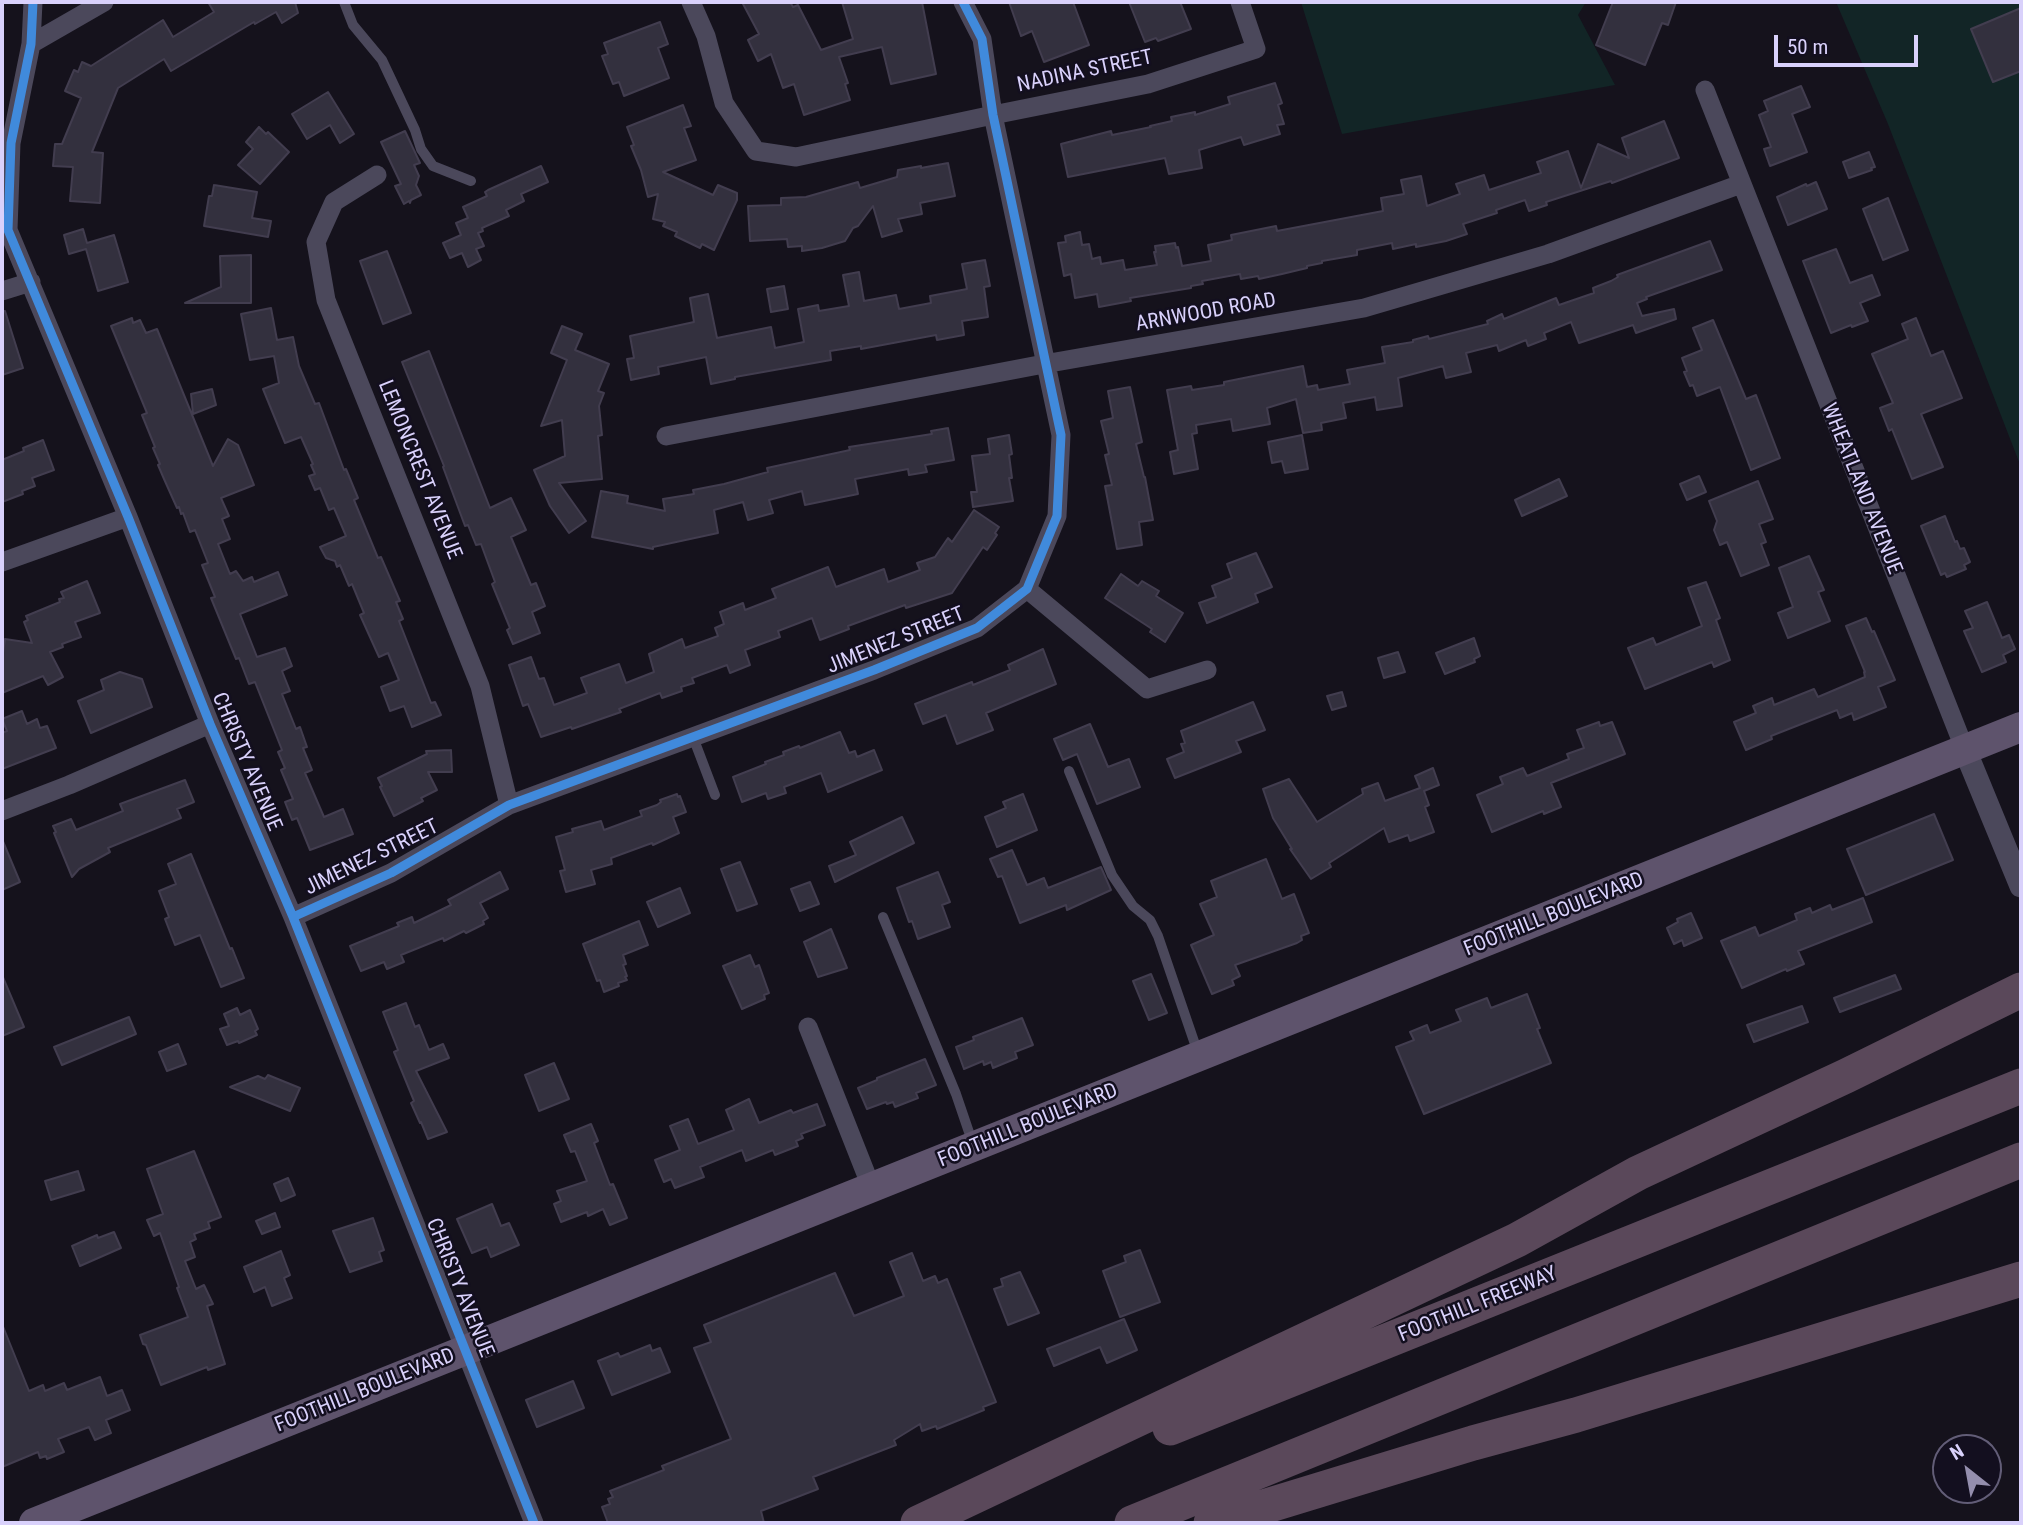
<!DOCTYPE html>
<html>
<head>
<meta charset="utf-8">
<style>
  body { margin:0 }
  #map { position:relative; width:2023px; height:1525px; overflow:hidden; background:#15121c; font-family:"Roboto Condensed",sans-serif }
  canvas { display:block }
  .frame { position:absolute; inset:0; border:4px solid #d9d1fb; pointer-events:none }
  .north { position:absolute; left:1932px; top:1434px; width:70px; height:70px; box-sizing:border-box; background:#130f1f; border:2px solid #625d77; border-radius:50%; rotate:329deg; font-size:19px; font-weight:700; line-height:28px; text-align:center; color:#d9d1fb }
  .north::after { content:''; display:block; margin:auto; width:24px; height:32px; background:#948ead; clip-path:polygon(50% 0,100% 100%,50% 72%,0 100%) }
  .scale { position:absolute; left:1774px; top:35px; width:144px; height:32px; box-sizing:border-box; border:4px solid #d9d1fb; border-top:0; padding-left:9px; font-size:21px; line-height:24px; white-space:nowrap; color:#d9d1fb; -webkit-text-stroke:5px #130f1f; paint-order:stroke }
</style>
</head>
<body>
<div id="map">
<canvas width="2023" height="1525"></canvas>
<div class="frame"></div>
<div class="north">N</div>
<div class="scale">50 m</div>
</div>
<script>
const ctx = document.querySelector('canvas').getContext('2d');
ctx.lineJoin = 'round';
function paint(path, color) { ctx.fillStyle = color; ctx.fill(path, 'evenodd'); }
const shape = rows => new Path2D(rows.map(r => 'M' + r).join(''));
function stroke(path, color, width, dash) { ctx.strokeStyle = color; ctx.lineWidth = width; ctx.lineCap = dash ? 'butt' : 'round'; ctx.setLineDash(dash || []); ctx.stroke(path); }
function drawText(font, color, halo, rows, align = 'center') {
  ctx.font = font + ' "Roboto Condensed",sans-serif'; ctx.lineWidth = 5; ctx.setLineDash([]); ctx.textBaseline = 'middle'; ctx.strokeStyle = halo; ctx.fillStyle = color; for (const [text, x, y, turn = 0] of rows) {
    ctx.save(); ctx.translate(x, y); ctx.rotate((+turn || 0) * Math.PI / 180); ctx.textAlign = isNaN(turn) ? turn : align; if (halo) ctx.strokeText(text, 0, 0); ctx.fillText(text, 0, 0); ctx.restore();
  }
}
paint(shape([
  [1301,2,1586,2,1578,15,1615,85,1342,134],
  [1836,2,2021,2,2021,467,1888,124]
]), '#122526');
const building = shape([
  [208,2,295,2,298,13,282,23,276,12,255,24,254,22,171,71,164,59,118,88,92,152,103,153,100,203,70,201,73,167,53,166,55,144,62,144,81,98,65,91,74,70,78,72,82,62,91,66,163,20,173,37,214,12,208,2],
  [742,2,790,2,793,7,798,5,821,50,853,39,842,2,922,2,936,74,891,84,882,47,839,57,848,83,845,84,850,100,804,115,794,84,783,88,771,54,758,61,748,40,759,34,742,2],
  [1009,2,1073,2,1089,45,1044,62,1032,31,1021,36,1009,2],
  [1129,2,1180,2,1191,29,1158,41,1156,38,1145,42,1129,2],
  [1613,2,1676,2,1668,25,1662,23,1645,65,1596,45,1613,2],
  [2021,8,2021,71,1993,82,1971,29,2021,8],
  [660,22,668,44,658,48,669,78,624,96,619,82,613,84,602,56,608,54,604,43,660,22],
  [1275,83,1282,103,1278,105,1284,124,1277,125,1280,134,1244,145,1241,137,1199,150,1202,168,1169,174,1165,158,1068,177,1061,144,1111,131,1112,135,1151,127,1150,126,1172,121,1171,117,1195,112,1195,115,1230,104,1228,97,1275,83],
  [1801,86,1810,107,1792,114,1807,152,1770,166,1764,149,1771,147,1759,115,1768,111,1764,101,1801,86],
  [328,92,354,134,340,143,330,125,307,139,292,114,328,92],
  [683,105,691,126,684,128,696,160,663,172,713,195,718,185,737,193,737,200,714,250,702,244,700,248,675,236,677,232,663,226,665,222,653,219,658,194,648,197,641,170,631,146,634,145,627,127,683,105],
  [1664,121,1679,158,1612,183,1611,181,1546,202,1547,205,1529,211,1525,200,1496,210,1497,213,1463,224,1467,234,1446,241,1416,247,1416,244,1393,249,1392,243,1357,250,1357,255,1322,261,1322,263,1307,266,1307,268,1282,274,1259,279,1258,276,1241,279,1240,274,1202,281,1203,284,1191,286,1191,288,1130,298,1131,301,1099,307,1097,294,1075,298,1071,274,1064,276,1058,243,1066,242,1065,236,1080,232,1082,245,1089,244,1092,259,1100,257,1101,264,1123,260,1125,270,1157,265,1154,252,1156,252,1155,246,1175,243,1176,248,1178,247,1182,266,1211,261,1208,245,1232,240,1231,235,1276,226,1277,231,1383,211,1381,198,1404,194,1401,180,1421,176,1427,206,1460,194,1456,184,1484,175,1489,190,1541,173,1537,162,1568,151,1581,188,1598,144,1629,158,1622,138,1664,121],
  [259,127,266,134,268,132,289,152,260,184,238,165,253,149,246,142,259,127],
  [405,131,420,163,414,165,419,176,416,185,421,195,411,200,410,203,409,201,404,204,395,186,401,184,381,142,405,131],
  [1869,152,1875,167,1871,168,1872,170,1849,178,1843,162,1869,152],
  [948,163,955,196,920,203,922,214,898,219,902,231,882,237,873,206,858,226,853,228,845,241,822,248,802,251,802,246,788,247,787,239,750,241,748,206,781,205,781,198,806,197,858,182,860,188,897,177,898,170,921,166,921,168,948,163],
  [541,166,548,182,521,194,524,201,506,210,509,216,482,228,483,231,478,233,484,246,476,249,481,260,468,267,462,253,450,258,443,243,461,235,456,223,468,218,463,207,487,196,485,192,488,190,541,166],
  [1816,182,1827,209,1788,225,1777,197,1806,184,1807,186,1816,182],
  [214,185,257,192,252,218,271,221,268,237,204,226,209,196,212,196,214,185],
  [1888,198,1908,250,1883,260,1863,209,1888,198],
  [83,229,87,243,114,235,128,282,98,291,86,249,69,254,64,235,83,229],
  [1710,241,1722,270,1646,297,1647,299,1637,303,1642,316,1674,309,1676,319,1636,333,1633,325,1579,343,1571,322,1544,333,1546,339,1528,346,1526,340,1499,351,1497,345,1466,353,1471,372,1446,378,1443,366,1398,378,1402,406,1377,410,1375,397,1343,403,1346,418,1321,423,1322,430,1303,433,1296,399,1267,408,1270,424,1233,431,1231,419,1196,425,1197,433,1192,434,1198,469,1174,474,1170,452,1178,450,1167,390,1191,386,1192,390,1224,385,1224,382,1303,366,1307,387,1317,385,1318,390,1350,384,1347,370,1385,363,1382,347,1413,342,1413,340,1428,336,1429,339,1488,324,1487,321,1502,314,1504,319,1556,298,1559,305,1594,293,1593,288,1611,281,1618,277,1617,275,1710,241],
  [1836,249,1850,283,1872,275,1880,295,1860,303,1868,321,1852,327,1851,325,1831,333,1803,261,1836,249],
  [387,251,411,313,383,324,360,261,387,251],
  [251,255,251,303,185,303,221,287,220,256,251,255],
  [985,260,990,286,984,287,988,317,962,321,964,335,937,340,936,335,861,349,861,346,830,351,831,360,735,377,735,379,711,384,706,357,658,367,659,374,631,380,627,359,634,358,630,336,694,322,690,298,708,294,717,338,771,327,775,348,804,342,798,309,818,305,819,311,849,306,843,275,859,272,864,301,896,295,899,309,931,303,930,296,967,289,962,264,985,260],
  [784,286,788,309,771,312,767,289,784,286],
  [271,308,277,340,293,337,299,366,315,404,319,403,344,470,346,469,358,498,354,500,378,558,381,557,400,601,396,602,403,619,399,621,431,703,435,702,441,715,412,727,404,706,390,711,381,687,399,680,388,653,379,657,360,615,364,613,352,584,349,586,340,565,337,567,335,561,326,558,320,547,346,536,334,508,329,510,320,488,315,490,309,476,315,474,311,465,313,464,301,437,285,443,263,389,279,383,274,356,250,360,241,314,271,308],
  [2,311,5,311,23,368,2,375,2,311],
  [132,318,133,323,140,320,146,333,157,329,213,466,228,439,238,445,254,485,221,498,229,516,222,519,230,539,218,544,230,574,236,571,243,581,252,577,254,582,278,572,287,595,240,614,257,657,285,648,292,666,282,671,290,691,282,694,296,729,300,727,307,747,303,748,312,770,305,773,324,817,343,809,353,834,310,850,297,818,292,820,285,802,293,799,281,770,285,768,278,752,282,750,255,682,249,684,239,658,236,659,211,598,215,597,202,565,208,563,195,530,190,532,183,513,181,514,179,507,177,508,164,479,158,465,160,464,153,448,155,447,142,415,147,413,111,326,132,318],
  [1916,318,1931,356,1943,351,1962,398,1921,414,1943,467,1912,479,1892,429,1889,431,1880,408,1893,403,1872,354,1908,339,1902,324,1916,318],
  [1713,320,1746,399,1756,395,1780,458,1751,470,1720,387,1697,396,1693,385,1690,386,1684,372,1687,371,1682,358,1702,350,1693,328,1713,320],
  [562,326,582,334,575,350,609,364,598,391,604,393,599,406,602,435,598,436,602,479,559,483,586,521,569,533,550,506,534,470,565,456,562,420,541,426,567,360,551,353,562,326],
  [429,351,490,508,511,498,526,530,511,537,531,585,536,583,545,606,532,612,540,633,513,644,507,630,510,628,492,584,495,582,481,544,476,545,468,525,465,526,443,467,444,466,402,362,429,351],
  [1130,387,1142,442,1136,444,1144,477,1145,477,1153,520,1139,522,1142,545,1117,549,1105,486,1112,485,1105,455,1109,454,1101,421,1113,418,1108,391,1130,387],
  [212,389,216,405,193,414,191,394,212,389],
  [948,428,954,460,925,465,927,472,909,475,908,469,855,479,858,494,805,505,802,491,769,500,773,513,748,520,743,502,714,510,718,533,653,547,653,549,592,537,601,491,628,496,627,503,665,511,663,499,694,494,693,490,724,484,768,472,767,468,850,450,849,447,932,434,931,431,948,428],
  [1009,435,1012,454,1009,455,1012,478,1009,478,1013,501,973,507,971,492,977,492,972,456,990,454,988,439,1009,435],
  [1302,435,1308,469,1285,473,1282,461,1272,463,1268,442,1302,435],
  [43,440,54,470,32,478,35,486,22,491,23,494,2,502,2,460,24,451,23,448,43,440],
  [1699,476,1706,492,1687,500,1680,484,1699,476],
  [1559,479,1567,496,1522,516,1515,500,1559,479],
  [1758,481,1773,519,1759,524,1766,542,1761,544,1769,565,1741,576,1727,542,1720,545,1714,530,1717,521,1709,501,1758,481],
  [974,510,999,527,995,533,997,535,987,550,983,547,952,593,906,608,905,605,848,626,849,629,820,640,812,618,778,631,780,637,745,650,750,665,730,673,727,665,692,678,694,683,681,687,682,691,662,698,660,693,619,709,621,712,572,729,571,727,541,737,528,704,523,706,509,665,531,657,539,679,544,678,554,705,587,693,581,678,619,664,626,683,654,672,649,654,682,639,685,648,718,636,715,628,724,624,720,612,743,603,745,610,776,598,772,589,828,567,836,587,884,569,888,582,920,570,917,563,935,557,948,538,952,542,974,510],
  [1945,516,1955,542,1957,541,1960,549,1964,548,1970,562,1964,565,1966,569,1947,577,1945,573,1941,575,1921,526,1945,516],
  [1256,553,1272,587,1255,594,1258,602,1207,623,1199,603,1216,597,1212,586,1232,578,1227,564,1256,553],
  [1809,556,1824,590,1818,592,1830,621,1788,638,1778,613,1793,607,1779,568,1809,556],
  [1121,574,1138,586,1142,581,1159,591,1156,596,1183,613,1165,642,1150,632,1152,629,1105,598,1121,574],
  [87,581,100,613,75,622,81,637,62,644,63,647,50,652,63,677,48,685,43,676,2,693,2,659,5,639,32,643,24,622,28,620,26,616,60,602,59,599,64,598,61,592,87,581],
  [1706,582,1720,618,1716,620,1730,660,1714,667,1712,662,1645,689,1628,648,1653,638,1656,645,1702,626,1688,588,1706,582],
  [1987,602,2002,638,2009,635,2015,649,2003,655,2006,662,1982,672,1964,631,1973,628,1965,611,1987,602],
  [1866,618,1872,632,1874,631,1895,680,1878,687,1886,707,1854,720,1852,713,1840,718,1837,710,1771,736,1772,739,1746,750,1734,722,1756,713,1753,706,1772,698,1774,705,1814,689,1818,697,1865,677,1864,672,1865,672,1846,626,1866,618],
  [1474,638,1480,656,1474,659,1475,662,1445,674,1436,653,1474,638],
  [1043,649,1056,684,986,713,993,730,957,744,946,715,923,724,915,704,972,682,973,685,1010,670,1008,665,1043,649],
  [1398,652,1405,672,1384,678,1378,658,1398,652],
  [120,672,142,679,152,707,91,733,78,701,104,690,101,680,120,672],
  [1342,692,1346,706,1332,710,1327,696,1342,692],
  [1253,702,1265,730,1236,741,1241,752,1175,778,1167,759,1184,752,1181,744,1185,743,1181,731,1253,702],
  [22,711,27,724,37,719,40,728,47,726,56,748,2,769,2,733,7,731,2,719,22,711],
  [1599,722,1600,726,1612,722,1625,754,1551,783,1561,807,1544,814,1543,811,1492,832,1477,795,1503,784,1500,777,1523,768,1527,776,1569,759,1567,754,1584,748,1577,730,1599,722],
  [1090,724,1108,767,1129,759,1140,787,1097,804,1077,754,1063,760,1054,739,1090,724],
  [840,732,849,753,855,751,857,757,874,750,882,770,828,792,821,773,784,787,786,793,768,799,766,793,742,802,733,777,766,764,765,762,784,755,783,752,799,746,800,748,840,732],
  [451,750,452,772,428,772,437,790,421,798,423,801,394,816,380,787,382,786,378,778,427,754,426,751,451,750],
  [1433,768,1439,785,1424,791,1429,805,1425,807,1434,832,1410,841,1408,835,1389,842,1384,828,1329,863,1331,867,1311,879,1290,849,1292,849,1273,818,1263,789,1289,779,1317,822,1363,794,1362,789,1378,783,1385,801,1420,788,1415,776,1433,768],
  [185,780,194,802,177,809,181,818,108,848,110,852,79,869,72,877,54,833,56,832,53,826,71,819,76,830,123,811,120,804,185,780],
  [677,794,678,797,680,796,686,812,673,817,679,833,653,845,652,843,611,858,612,864,591,870,595,884,566,892,560,871,565,870,556,837,573,832,572,829,601,821,604,830,642,816,640,811,657,805,661,802,660,800,677,794],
  [1023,794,1037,830,997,847,985,817,1006,808,1003,802,1023,794],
  [1934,814,1953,860,1866,895,1847,849,1934,814],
  [902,817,914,843,835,882,829,866,856,855,850,842,902,817],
  [2,839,20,882,2,890,2,839],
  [1012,850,1027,885,1044,878,1048,888,1101,867,1111,890,1067,910,1066,905,1020,923,1002,876,998,877,990,859,1012,850],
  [191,854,230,949,232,948,244,978,221,987,200,935,175,945,165,919,169,917,159,891,176,884,168,864,191,854],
  [1266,859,1282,899,1294,894,1309,933,1301,936,1302,940,1297,943,1235,965,1240,976,1232,980,1234,985,1212,994,1191,945,1214,935,1200,904,1217,897,1211,881,1266,859],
  [740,862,757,904,737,911,721,869,740,862],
  [500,872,508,889,480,903,488,918,483,921,484,924,466,933,464,931,444,941,443,938,401,955,404,962,387,969,384,962,361,971,350,946,399,926,397,923,412,917,414,923,451,905,448,900,500,872],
  [938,872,950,902,942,905,950,927,918,939,912,921,909,922,897,888,938,872],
  [810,882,819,904,800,911,791,889,810,882],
  [680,888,690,913,658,927,647,902,680,888],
  [1863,898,1872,922,1798,951,1804,964,1787,971,1786,969,1742,988,1721,941,1755,927,1759,936,1797,920,1795,914,1810,908,1812,913,1830,905,1832,910,1863,898],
  [1691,913,1702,938,1684,946,1682,940,1674,944,1667,928,1678,922,1677,919,1691,913],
  [639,921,648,945,623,955,626,964,623,965,627,976,625,977,627,980,618,983,619,986,604,992,600,980,597,981,583,944,639,921],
  [831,929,847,968,818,977,804,942,831,929],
  [750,955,755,967,759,965,769,993,764,995,765,999,742,1009,723,966,750,955],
  [1151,974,1167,1013,1149,1020,1133,981,1151,974],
  [2,975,24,1027,2,1036,2,975],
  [1895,975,1901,989,1840,1012,1834,998,1895,975],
  [1527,994,1540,1028,1537,1029,1551,1063,1424,1114,1396,1047,1414,1040,1410,1032,1427,1025,1430,1033,1461,1021,1456,1010,1487,998,1491,1008,1527,994],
  [406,1003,415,1027,419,1025,429,1050,443,1044,449,1058,416,1071,447,1132,428,1139,421,1122,420,1123,411,1103,414,1101,394,1052,398,1050,383,1012,406,1003],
  [1802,1006,1808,1022,1754,1042,1747,1025,1802,1006],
  [237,1008,240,1015,250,1010,258,1029,255,1031,257,1035,239,1043,238,1041,227,1045,220,1029,229,1026,224,1014,237,1008],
  [129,1017,136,1034,62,1065,54,1047,129,1017],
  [1022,1018,1033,1045,1015,1052,1017,1058,993,1068,991,1062,984,1065,983,1061,964,1069,956,1047,974,1040,973,1037,1022,1018],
  [178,1044,186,1064,167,1071,159,1052,178,1044],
  [925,1059,936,1085,916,1093,918,1098,895,1107,893,1102,887,1104,886,1102,867,1109,858,1088,877,1080,877,1078,925,1059],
  [554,1063,569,1099,539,1111,525,1075,554,1063],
  [268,1075,300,1088,290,1111,230,1087,258,1076,265,1079,268,1075],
  [749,1099,759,1123,791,1110,793,1113,817,1104,825,1125,801,1134,803,1138,796,1141,798,1146,775,1155,773,1150,746,1161,742,1150,700,1167,704,1177,675,1188,671,1179,664,1182,655,1160,680,1150,670,1126,688,1119,698,1144,734,1130,726,1110,749,1099],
  [591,1124,598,1141,594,1143,610,1185,613,1184,627,1218,610,1225,603,1209,588,1216,587,1212,561,1222,554,1204,561,1201,557,1191,587,1181,575,1151,571,1152,564,1135,591,1124],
  [194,1151,221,1217,208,1222,210,1228,194,1234,196,1239,190,1242,195,1257,185,1261,196,1289,204,1285,213,1304,207,1306,225,1364,208,1370,207,1367,161,1385,146,1345,143,1344,140,1335,188,1317,177,1288,179,1287,160,1233,154,1236,147,1220,163,1214,147,1169,194,1151],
  [78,1171,84,1190,51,1200,45,1181,78,1171],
  [288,1178,295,1195,281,1201,274,1184,288,1178],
  [492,1204,501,1226,509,1223,519,1245,491,1257,487,1247,472,1253,457,1219,492,1204],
  [275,1213,280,1227,262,1234,256,1221,275,1213],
  [373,1218,384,1250,379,1252,382,1261,350,1272,333,1231,373,1218],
  [114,1232,121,1248,80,1266,72,1246,97,1235,98,1238,114,1232],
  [1140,1250,1160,1302,1120,1317,1103,1271,1126,1262,1124,1256,1140,1250],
  [281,1251,290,1275,284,1278,292,1298,272,1306,265,1287,254,1292,244,1267,281,1251],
  [912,1253,923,1281,935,1276,938,1283,947,1279,996,1402,983,1407,984,1410,937,1429,936,1426,922,1431,920,1424,894,1440,896,1445,813,1477,818,1489,761,1511,764,1523,608,1523,602,1507,610,1504,608,1499,613,1497,610,1491,664,1470,662,1466,731,1439,694,1348,711,1342,704,1325,835,1273,854,1316,904,1296,890,1262,912,1253],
  [1020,1272,1039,1313,1008,1325,994,1289,1003,1286,1001,1279,1020,1272],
  [1124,1319,1137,1350,1107,1363,1100,1347,1054,1366,1047,1349,1124,1319],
  [2,1324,29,1391,43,1385,45,1391,64,1383,67,1390,100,1377,107,1396,122,1390,130,1410,106,1420,111,1433,95,1440,89,1427,58,1439,64,1452,47,1459,46,1456,40,1458,38,1452,2,1467,2,1324],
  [650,1345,652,1351,660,1348,670,1372,612,1395,598,1361,618,1353,620,1357,650,1345],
  [573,1381,584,1408,537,1427,526,1400,573,1381]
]);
paint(building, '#33303e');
stroke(building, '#423d4f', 2);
stroke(shape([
  [344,2,353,25,382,60,415,130,421,149,433,166,471,181],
  [693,737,715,795],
  [1069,771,1112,875,1133,906,1150,920,1158,936,1198,1053],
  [883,917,956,1094,973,1144]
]), '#4b485b', 10);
stroke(shape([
  [33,2,31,44,11,143,8,230,128,517,210,724,293,917,534,1523],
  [691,2,706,36,724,103,756,151,796,157,993,115,1148,84,1256,49,1240,2],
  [31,44,104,2],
  [1705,90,1965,750],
  [377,175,334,202,316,242,326,300,480,686,509,805],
  [2,291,31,282],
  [666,436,1044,364,1364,308,1548,254,1741,184],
  [2,562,128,517],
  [1027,589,1147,689,1207,670],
  [2,811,69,785,210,724],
  [293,917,391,873,509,805,874,670,977,628,1027,589,1057,516,1061,435,993,115,982,39,963,2],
  [808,1027,872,1189]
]), '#4b485b', 19);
stroke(shape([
  [1965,750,2021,886]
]), '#4b485b', 23);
stroke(shape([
  [34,1523,2021,727]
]), '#5e536c', 30);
stroke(shape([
  [1170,1428,2021,1086],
  [918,1523,1517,1240,1638,1173,1846,1076,2021,990],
  [1132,1523,2021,1160],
  [1211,1523,1473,1443,1576,1415,2021,1279]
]), '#5a485a', 35);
stroke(shape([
  [33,2,31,44,11,143,8,230,128,517,210,724,293,917,534,1523],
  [293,917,391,873,509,805,874,670,977,628,1027,589,1057,516,1061,435,993,115,982,39,963,2]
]), '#408adc', 9);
drawText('21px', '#d9d1fb', '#130f1f', [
  ["NADINA STREET",1085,72,-12],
  ["ARNWOOD ROAD",1206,313,-10],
  ["LEMONCREST AVENUE",419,470,68],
  ["WHEATLAND AVENUE",1861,489,68],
  ["JIMENEZ STREET",896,641,-22],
  ["CHRISTY AVENUE",246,762,67],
  ["JIMENEZ STREET",372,858,-26],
  ["FOOTHILL BOULEVARD",1554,915,-22],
  ["FOOTHILL BOULEVARD",1028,1126,-22],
  ["CHRISTY AVENUE",459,1288,68],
  ["FOOTHILL FREEWAY",1478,1305,-22],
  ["FOOTHILL BOULEVARD",365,1391,-22]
]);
</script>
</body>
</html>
